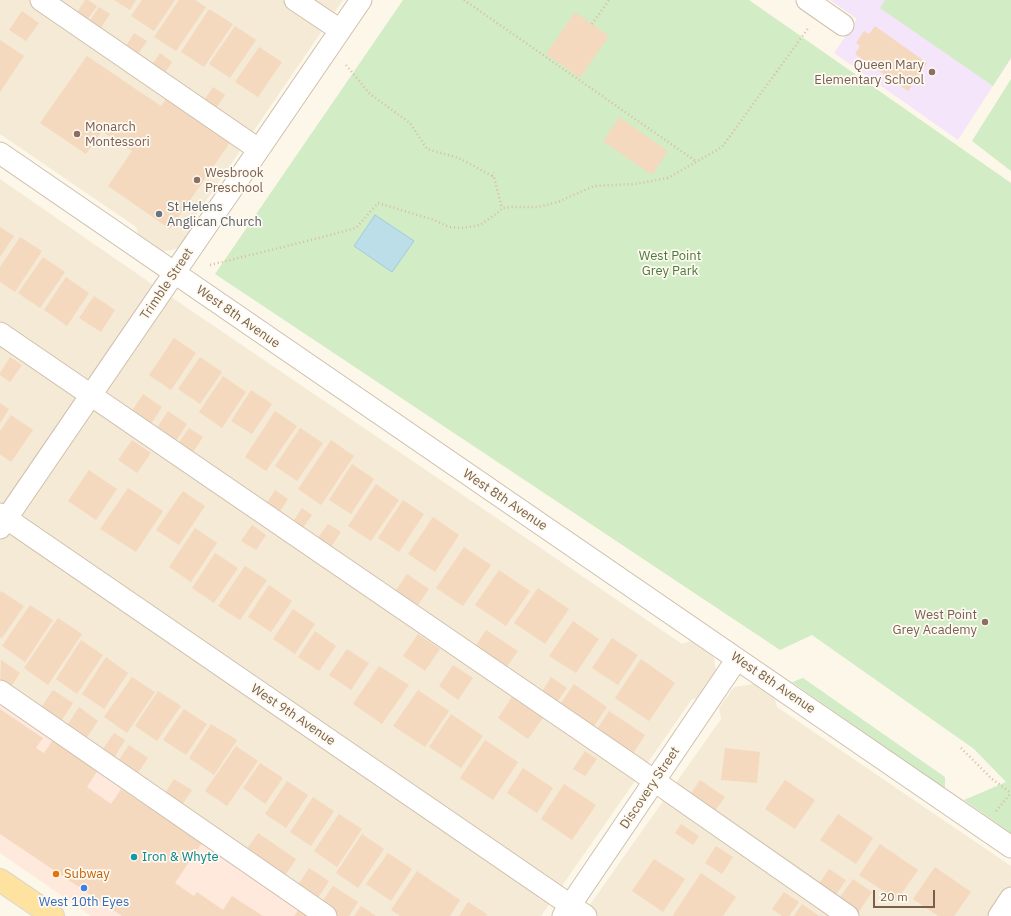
<!DOCTYPE html>
<html>
<head>
<meta charset="utf-8">
<style>
  body { margin:0 }
  #map { position:relative; width:1011px; height:916px; overflow:hidden; background:#fdf7e9; font-family:"IBM Plex Sans",sans-serif }
  canvas { display:block }
  .scale { position:absolute; left:873px; top:890px; width:62px; height:18px; box-sizing:border-box; border:2px solid #79604a; border-top:0; padding-left:5px; font-size:12px; line-height:14px; white-space:nowrap; color:#79604a; -webkit-text-stroke:3px #fffaf0; paint-order:stroke }
</style>
</head>
<body>
<div id="map">
<canvas width="1011" height="916"></canvas>
<div class="scale">20 m</div>
</div>
<script>
const ctx = document.querySelector('canvas').getContext('2d');
ctx.lineJoin = 'round';
function paint(path, color) { ctx.fillStyle = color; ctx.fill(path, 'evenodd'); }
const shape = rows => new Path2D(rows.map(r => 'M' + r).join(''));
function stroke(path, color, width, dash) { ctx.strokeStyle = color; ctx.lineWidth = width; ctx.lineCap = dash ? 'butt' : 'round'; ctx.setLineDash(dash || []); ctx.stroke(path); }
function drawText(font, color, halo, rows, align = 'center') {
  ctx.font = font + ' "IBM Plex Sans",sans-serif'; ctx.lineWidth = 3.5; ctx.setLineDash([]); ctx.textBaseline = 'middle'; ctx.strokeStyle = halo; ctx.fillStyle = color; for (const [text, x, y, turn = 0] of rows) {
    ctx.save(); ctx.translate(x, y); ctx.rotate((+turn || 0) * Math.PI / 180); ctx.textAlign = isNaN(turn) ? turn : align; if (halo) ctx.strokeText(text, 0, 0); ctx.fillText(text, 0, 0); ctx.restore();
  }
}
paint(shape([
  [0,0,343,0,195,217,195,227,184,243,178,248,172,250,163,251,155,248,139,237,136,227,0,134],
  [0,179,149,282,682,644,691,641,714,657,716,673,701,698,692,699,541,916,336,916,0,688],
  [754,684,775,699,777,707,1011,866,1011,916,582,916,721,719,719,708,734,687]
]), '#f5ead6');
paint(shape([
  [0,705,307,916,91,916,0,853]
]), '#fee9dc');
paint(shape([
  [830,0,1011,0,1011,58,958,140,834,53,857,19]
]), '#f4e5fa');
paint(shape([
  [403,0,749,0,1011,183,1011,833,964,800,1006,782,974,749,812,635,780,650,215,274],
  [885,0,1011,0,1011,58,993,86,880,8],
  [1011,79,1011,171,972,141],
  [803,678,945,777,945,789,792,682]
]), '#d2ecc6');
const water = shape([
  [375,215,414,241,392,272,354,246,375,215]
]);
paint(water, '#bbdee8');
stroke(water, '#a1ccdb', 1);
paint(shape([
  [85,0,88,0,97,6,85,23,75,16],
  [114,0,136,0,130,10],
  [142,0,175,0,154,31,131,16],
  [179,0,195,0,206,7,176,51,154,37],
  [99,7,110,14,98,32,87,25],
  [209,9,233,24,204,67,181,52],
  [22,11,39,23,26,41,9,30],
  [575,12,609,36,580,78,546,54],
  [235,26,256,40,230,78,209,64],
  [875,26,927,63,908,91,855,54,860,46,856,43,864,31,869,34],
  [134,33,147,41,136,57,124,49],
  [0,40,24,56,0,92],
  [259,47,282,62,258,97,235,82],
  [160,53,172,62,162,77,149,69],
  [87,56,161,106,167,97,231,141,170,229,108,186,132,151,102,131,86,154,40,123],
  [213,87,225,95,213,113,201,105],
  [619,117,668,151,652,175,603,141],
  [0,227,14,236,0,257],
  [20,237,42,251,15,292,0,282,0,267],
  [43,257,65,272,40,308,18,293],
  [66,277,89,293,67,326,44,310],
  [94,296,115,310,101,332,79,318],
  [174,338,196,353,171,390,149,375],
  [10,357,22,365,10,382,0,375,0,373],
  [200,357,222,372,200,404,178,389],
  [223,376,246,392,222,428,199,412],
  [251,390,272,404,252,434,231,421],
  [143,394,162,407,149,427,130,414],
  [0,403,9,409,0,423],
  [168,411,187,424,174,444,155,431],
  [275,411,297,426,266,471,245,457],
  [11,415,33,430,11,462,0,454,0,431],
  [189,428,203,437,191,455,177,445],
  [300,428,323,443,297,481,275,466],
  [132,440,151,453,137,473,118,460],
  [331,440,354,456,321,505,298,489],
  [352,464,374,479,351,514,329,500],
  [89,470,117,489,96,520,68,501],
  [376,484,399,500,371,541,348,526],
  [128,488,163,511,136,552,100,529],
  [275,490,288,499,279,513,266,504],
  [183,491,205,506,179,545,156,530],
  [403,500,424,514,399,552,378,538],
  [302,508,312,515,302,529,292,523],
  [433,517,459,535,435,572,408,554],
  [328,524,341,532,330,548,317,539],
  [252,525,266,535,256,550,241,541],
  [195,528,217,543,191,582,169,567],
  [464,547,491,565,463,606,436,588],
  [215,553,238,568,214,603,192,588],
  [245,566,267,580,240,620,218,606],
  [499,570,530,591,506,626,475,605],
  [407,574,429,589,416,608,394,593],
  [269,585,292,601,271,632,248,617],
  [538,588,569,609,545,644,514,623],
  [1,591,24,606,2,638,0,637,0,593],
  [30,605,53,620,25,662,2,646],
  [293,609,315,624,295,654,273,639],
  [58,618,82,634,48,685,24,668],
  [573,621,599,639,576,673,549,656],
  [486,630,518,651,506,668,475,647],
  [315,631,336,646,319,671,298,657],
  [418,634,440,649,425,671,403,656],
  [612,638,638,655,618,685,592,668],
  [81,640,103,655,77,694,56,679],
  [347,649,369,663,351,690,329,675],
  [106,657,128,673,104,709,82,694],
  [641,659,675,683,649,721,615,698],
  [1,660,20,673,8,691,0,685],
  [453,665,473,678,458,700,439,686],
  [379,666,409,685,382,724,353,704],
  [132,677,155,692,127,733,104,717],
  [551,677,567,688,557,702,542,692],
  [574,684,607,707,592,729,559,706],
  [53,690,73,703,58,726,38,712],
  [418,690,449,711,425,747,393,726],
  [158,691,181,706,157,741,135,726],
  [512,697,543,718,528,739,498,718],
  [79,707,98,721,83,743,64,730],
  [0,709,43,738,36,748,44,753,55,737,100,767,87,787,111,804,121,789,202,843,175,883,194,896,197,892,223,910,232,896,263,916,122,916,0,834],
  [184,709,207,724,186,755,163,740],
  [609,711,645,735,630,758,594,734],
  [451,714,483,736,461,768,429,747],
  [211,724,237,740,214,775,189,758],
  [114,733,125,740,112,761,100,753],
  [485,740,518,762,493,800,460,778],
  [129,745,148,758,135,777,116,764],
  [236,746,258,761,227,806,205,791],
  [725,748,760,752,757,783,721,780],
  [585,751,597,759,585,776,573,769],
  [260,763,283,778,265,804,243,788],
  [523,768,553,788,537,813,507,793],
  [174,779,192,790,179,809,162,798],
  [700,780,725,797,712,815,688,798],
  [785,780,815,800,795,829,765,809],
  [287,781,308,795,286,828,265,814],
  [564,784,596,805,572,840,541,819],
  [313,797,334,811,311,846,290,832],
  [339,814,362,829,337,867,314,851],
  [838,814,873,838,856,864,820,840],
  [681,824,699,836,693,845,675,833],
  [258,833,296,859,283,879,244,853],
  [362,834,384,849,358,888,336,873],
  [880,844,918,870,897,900,859,875],
  [716,846,733,857,722,874,705,863],
  [388,853,412,869,391,901,366,884],
  [654,859,685,879,663,912,632,891],
  [935,867,971,892,954,916,938,916,913,899],
  [309,868,329,881,316,901,296,888],
  [829,869,846,880,835,896,818,885],
  [417,871,460,900,450,916,400,916,391,910],
  [701,873,736,897,723,916,674,916,673,915],
  [853,879,872,892,858,913,838,900],
  [333,886,358,902,349,916,333,916,319,906],
  [784,892,799,902,789,916,782,916,772,909],
  [468,902,487,914,486,916,459,916],
  [802,904,819,916,794,916],
  [301,906,316,916,294,916],
  [361,906,376,916,354,916]
]), '#f4d9bf');
const minor = shape([
  [41,0,258,149],
  [295,0,340,30],
  [807,0,843,25],
  [0,153,1011,847],
  [0,333,633,766,848,916],
  [0,514,586,916],
  [0,528,361,0],
  [0,691,326,916],
  [563,916,737,659],
  [999,916,1011,898]
]);
const major = shape([
  [0,880,53,916]
]);
stroke(minor, '#d0c0ad', 23);
stroke(major, '#dcd6d0', 24);
stroke(shape([
  [464,0,697,162],
  [592,24,609,0],
  [346,65,370,94,410,123,427,149,459,158,494,177,502,208],
  [492,176,494,172],
  [210,265,319,238,356,228,378,203,434,220,449,227,463,228,480,225,500,211,502,208,512,207,538,207,558,202,594,186,635,184,668,178,722,147,796,45,809,27],
  [961,748,992,779,1011,793],
  [996,811,1011,793]
]), '#dabca1', 2.5, [1, 3]);
stroke(minor, '#fff', 21);
stroke(major, '#fde39f', 22);
for (const [x, y, r, color] of [
  [932,72,4,"#8d6e63"],
  [77,134,4,"#8d6e63"],
  [197,180,4,"#8d6e63"],
  [159,214,4,"#6b7280"],
  [985,622,4,"#8d6e63"],
  [134,857,4,"#0f9aa8"],
  [56,874,4,"#e8710a"],
  [84,888,4,"#3f7fe0"]
]) { const dot = new Path2D(); dot.arc(x, y, r, 0, 2 * Math.PI); ctx.fillStyle = color; ctx.fill(dot); stroke(dot, '#fffaf0', 1.5); }
drawText('13px', '#785e54', '#fffaf0', [
  ["Queen Mary",924,65],
  ["Elementary School",924,80],
  ["Monarch",85,127,"left"],
  ["Montessori",85,142,"left"],
  ["Wesbrook",205,173,"left"],
  ["Preschool",205,188,"left"],
  ["West Point",977,615],
  ["Grey Academy",977,630]
], 'right');
drawText('13px', '#5b616d', '#fffaf0', [
  ["St Helens",167,207],
  ["Anglican Church",167,222]
], 'left');
drawText('13px', '#4b7a3f', '#fffaf0', [
  ["West Point",670,256],
  ["Grey Park",670,271]
]);
drawText('13px', '#79604a', '#fffaf0', [
  ["Trimble Street",167,284,-56],
  ["West 8th Avenue",238,317,35],
  ["West 8th Avenue",505,500,34],
  ["West 8th Avenue",773,683,34],
  ["West 9th Avenue",293,715,34],
  ["Discovery Street",650,788,-56]
]);
drawText('13px', '#0d838f', '#fffaf0', [
  ["Iron & Whyte",142,857]
], 'left');
drawText('13px', '#c56008', '#fffaf0', [
  ["Subway",64,874]
], 'left');
drawText('13px', '#366cbe', '#fffaf0', [
  ["West 10th Eyes",84,902]
]);
</script>
</body>
</html>
